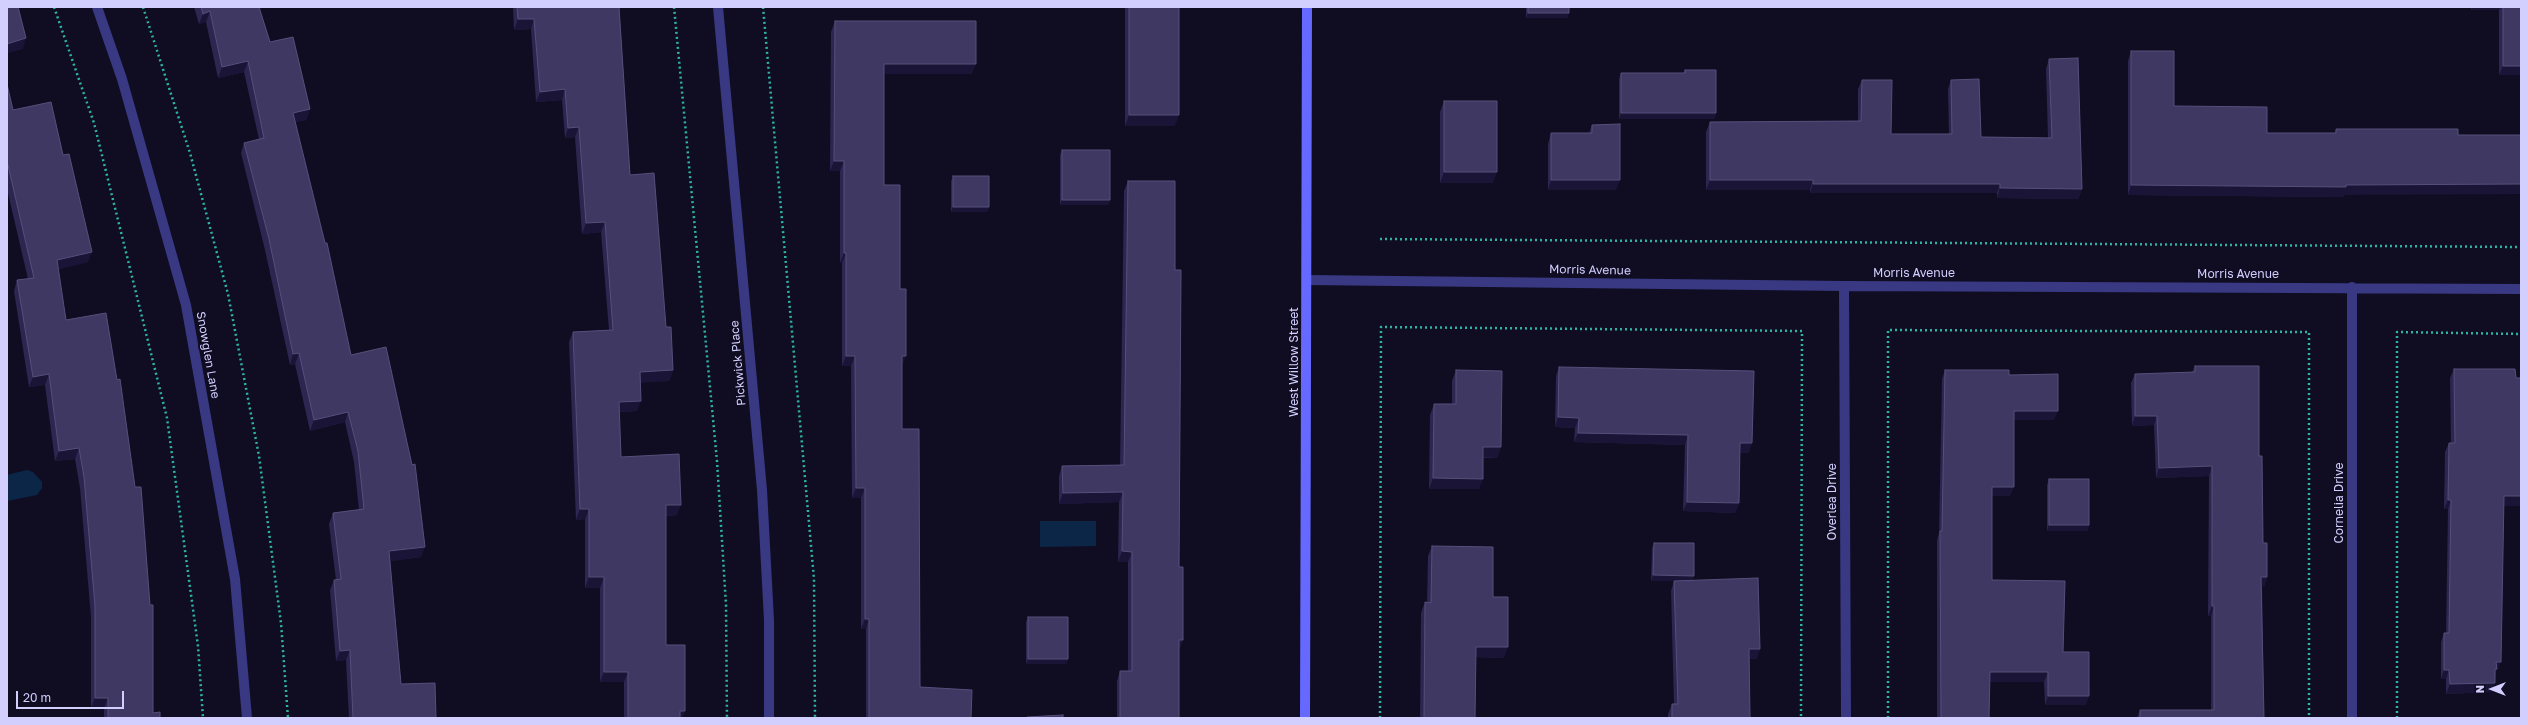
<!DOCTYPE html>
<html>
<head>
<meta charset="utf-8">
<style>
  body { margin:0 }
  #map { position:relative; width:2528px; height:725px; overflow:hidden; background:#100d22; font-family:"Golos Text",sans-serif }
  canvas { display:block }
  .frame { position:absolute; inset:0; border:8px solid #d2cfff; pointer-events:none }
  .north { position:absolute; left:2472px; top:669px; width:40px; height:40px; -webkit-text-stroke:3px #100d22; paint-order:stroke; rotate:270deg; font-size:11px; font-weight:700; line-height:16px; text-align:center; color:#d2cfff }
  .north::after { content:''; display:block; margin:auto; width:14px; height:18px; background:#d2cfff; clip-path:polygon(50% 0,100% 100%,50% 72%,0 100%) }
  .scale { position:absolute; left:16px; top:691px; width:108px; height:18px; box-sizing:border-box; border:2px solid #d2cfff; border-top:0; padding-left:5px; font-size:12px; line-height:14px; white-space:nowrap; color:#d2cfff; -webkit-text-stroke:3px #100d22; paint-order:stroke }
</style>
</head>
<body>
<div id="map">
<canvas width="2528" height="725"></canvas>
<div class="frame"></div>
<div class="north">N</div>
<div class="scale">20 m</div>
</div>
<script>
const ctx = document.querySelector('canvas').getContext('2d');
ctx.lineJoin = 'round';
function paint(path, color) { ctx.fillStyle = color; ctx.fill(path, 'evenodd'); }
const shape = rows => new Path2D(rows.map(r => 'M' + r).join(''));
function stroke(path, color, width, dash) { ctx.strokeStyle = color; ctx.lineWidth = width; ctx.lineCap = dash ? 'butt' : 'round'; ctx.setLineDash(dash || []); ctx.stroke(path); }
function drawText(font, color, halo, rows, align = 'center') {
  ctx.font = font + ' "Golos Text",sans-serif'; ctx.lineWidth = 4; ctx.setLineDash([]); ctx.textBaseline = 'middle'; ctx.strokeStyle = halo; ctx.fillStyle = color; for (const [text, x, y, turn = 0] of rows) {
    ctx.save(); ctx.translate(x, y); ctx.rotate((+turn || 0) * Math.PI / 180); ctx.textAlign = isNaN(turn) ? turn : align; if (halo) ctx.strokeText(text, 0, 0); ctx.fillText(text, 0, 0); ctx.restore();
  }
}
paint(shape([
  [27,470,33,472,42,482,42,488,37,495,7,501,7,475],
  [1040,521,1096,521,1096,546,1040,547]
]), '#0c2648');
stroke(shape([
  [54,7,94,123,167,418,198,646,203,718],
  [143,7,190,153,228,294,259,456,281,623,288,718],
  [674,7,717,461,726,605,727,718],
  [763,7,814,579,815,718],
  [1380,239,2521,247],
  [1380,718,1381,327,1802,331,1801,718],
  [1888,718,1888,330,2309,332,2309,718],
  [2397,718,2397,332,2521,334]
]), '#2db4a5', 2.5, [2, 3]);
stroke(shape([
  [97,7,122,79,186,305,235,579,247,718],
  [718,7,762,490,769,620,769,718],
  [1307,280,1844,286,2521,289],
  [1844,286,1846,718],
  [2352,287,2352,718]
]), '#383982', 10);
stroke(shape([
  [1305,718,1307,7]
]), '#6669ff', 10);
paint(shape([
  [194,7,259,7,270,42,310,109,306,120,295,122,351,355,421,557,390,561,401,684,436,718,349,718,346,660,336,661,330,590,334,580,336,580,329,524,333,513,359,510,354,462,345,422,310,431,295,364,290,365,265,250,241,153,244,143,259,139,244,72,218,78,206,22,199,24],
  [513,7,619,7,630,175,666,327,673,370,669,381,641,382,637,411,619,412,621,457,677,515,666,516,666,645,685,711,682,718,624,718,624,682,600,682,600,588,585,588,585,519,576,520,569,342,573,332,609,330,601,232,582,234,575,137,565,138,562,100,536,102,531,29,514,30],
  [1125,7,1179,7,1175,126,1125,126],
  [1526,7,1569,7,1569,13,1567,18,1526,18],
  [2471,7,2521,7,2521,75,2499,75,2499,10,2471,10],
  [835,21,972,74,884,74,884,185,900,289,902,366,902,429,920,687,971,718,866,718,866,629,861,629,861,498,852,498,851,366,842,366,842,263,840,263,840,171,830,171,831,32],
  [2131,51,2174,106,2267,133,2335,133,2336,129,2344,195,2343,197,2128,195,2128,61],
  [2049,59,2082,189,2078,199,1997,198,1997,193,1810,193,1810,190,1706,190,1706,132,1710,122,1858,121,1858,89,1862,80,1891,134,1949,134,1948,89,1951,80,1981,137,2048,138,2046,69],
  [1685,70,1716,113,1714,119,1619,119,1619,79,1621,73,1683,73],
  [7,84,13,110,63,155,88,262,58,269,66,320,153,713,160,718,104,718,104,708,91,708,91,617,80,488,75,459,55,461,45,385,29,387,14,291,17,280,28,279,7,189],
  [1444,101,1493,183,1440,183,1440,112],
  [1592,125,1616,190,1548,190,1548,144,1551,133,1589,133],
  [1062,150,1110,200,1108,205,1060,205,1060,155],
  [953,176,989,207,987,212,951,212,951,181],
  [1128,181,1175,270,1179,567,1183,640,1179,650,1179,718,1117,718,1117,681,1120,671,1128,671,1128,562,1118,562,1119,502,1059,504,1059,476,1062,466,1120,465,1124,191],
  [2195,366,2259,456,2263,543,2267,577,2264,586,2262,586,2264,718,2137,718,2140,710,2211,710,2211,616,2208,616,2209,476,2156,478,2154,425,2132,426,2131,383,2135,374,2192,372],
  [1559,367,1749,453,1740,453,1739,503,1735,513,1683,511,1685,445,1574,442,1575,428,1555,427,1556,376],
  [2454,369,2521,506,2504,506,2497,671,2496,671,2495,675,2491,692,2446,694,2446,679,2441,679,2441,642,2444,633,2446,633,2448,509,2444,509,2445,452,2449,443,2451,443,2450,378],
  [1456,370,1501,447,1497,458,1483,458,1479,489,1429,489,1430,415,1434,404,1452,404,1452,381],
  [1945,370,2009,375,2054,420,2014,420,2010,496,1992,496,1992,580,2063,652,2086,705,2045,705,2044,682,1989,682,1989,718,1937,718,1937,540,1939,533,1942,379],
  [2049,479,2089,525,2087,531,2047,531,2047,485],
  [1654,543,1694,576,1692,580,1757,659,1749,659,1750,718,1668,718,1668,714,1672,704,1674,704,1671,591,1674,581,1651,581,1652,548],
  [1432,546,1493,597,1504,658,1476,657,1475,718,1420,718,1421,613,1425,602,1427,603,1428,556],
  [1028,617,1068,659,1066,664,1026,664,1026,622]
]), '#2c2650');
paint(shape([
  [2472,7,2501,7,2499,10,2471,10],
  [210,11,206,22,199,24,203,14],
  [1528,13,1569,13,1567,18,1526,18],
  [518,19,534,19,531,29,514,30],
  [26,38,23,49,7,53,7,44],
  [248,61,244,72,218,78,222,67],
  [884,64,976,64,972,74,880,74],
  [2503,66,2521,66,2521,75,2499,75],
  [565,89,562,100,536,102,540,92],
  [310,109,306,120,289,123,293,113],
  [1621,113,1716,113,1714,119,1619,119],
  [1129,115,1179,115,1175,126,1125,126],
  [579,127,575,137,565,138,568,128],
  [834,161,844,161,840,171,830,171],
  [1444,172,1497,172,1493,183,1440,183],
  [1551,180,1620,180,1616,190,1548,190],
  [1710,180,1813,180,1810,190,1706,190],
  [1813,184,2000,184,1997,193,1810,193],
  [2521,184,2521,194,2344,195,2343,197,2128,195,2131,185],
  [2000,188,2082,189,2078,199,1997,198],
  [1062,200,1110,200,1108,205,1060,205],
  [953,207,989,207,987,212,951,212],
  [605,222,601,232,582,234,586,223],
  [92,252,88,262,53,271,57,260],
  [844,253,846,253,842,263,840,263],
  [299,353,295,364,290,365,293,354],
  [846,356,855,356,851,366,842,366],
  [902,356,906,356,902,366,898,366],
  [673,370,669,381,636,383,640,372],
  [49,374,45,385,29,387,33,377],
  [641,401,637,411,615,412,619,402],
  [2014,411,2058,411,2054,420,2010,420],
  [348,412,345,422,310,431,314,420],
  [2135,416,2157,416,2154,425,2132,426],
  [1558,417,1579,418,1575,428,1555,427],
  [1578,433,1688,435,1685,445,1574,442],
  [1740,443,1752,443,1749,453,1737,453],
  [1483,447,1501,447,1497,458,1479,457],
  [79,448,75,459,55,461,59,451],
  [2212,466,2209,476,2156,478,2159,468],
  [1433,478,1483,479,1479,489,1429,489],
  [1992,487,2014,487,2010,496,1989,496],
  [856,488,865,488,861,498,852,498],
  [1123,492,1119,502,1059,504,1063,493],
  [2504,496,2521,496,2521,506,2501,506],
  [2448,500,2451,500,2448,509,2444,509],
  [1687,502,1739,503,1735,513,1683,511],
  [666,505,681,505,677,515,663,516],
  [580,509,589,509,585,519,576,520],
  [2049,525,2089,525,2087,531,2047,531],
  [425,547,421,557,386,562,389,551],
  [1122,551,1132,552,1128,562,1118,562],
  [1653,575,1694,576,1692,581,1651,581],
  [589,577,604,577,600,588,585,588],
  [2261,577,2267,577,2264,586,2258,586],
  [2212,606,2214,606,2211,616,2208,616],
  [865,619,869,619,866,629,861,629],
  [1179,640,1183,640,1179,650],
  [1476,647,1508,647,1504,658,1472,657],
  [1749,649,1760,649,1757,659,1745,659],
  [350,650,346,660,336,661,340,651],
  [1028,659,1068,659,1066,664,1026,664],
  [2496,662,2501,662,2497,671,2496,671,2493,679,2491,679],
  [2444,670,2449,670,2446,679,2441,679],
  [604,672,628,672,624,682,600,682],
  [1990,672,2048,672,2044,682,1986,682],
  [2495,683,2491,692,2446,694,2450,684],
  [2048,696,2089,696,2086,705,2045,705],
  [95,698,108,698,104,708,91,708],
  [680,711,685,711,682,718,677,718]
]), '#1a1436');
const building = shape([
  [7,7,18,7,26,38,7,44,7,7],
  [201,7,259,7,270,42,293,37,310,109,293,113,325,243,327,243,351,355,386,347,412,465,415,464,425,547,389,551,401,684,435,683,436,718,353,718,350,650,340,651,334,580,341,579,333,513,364,509,358,451,348,412,314,420,299,353,293,354,269,239,244,143,264,138,248,61,222,67,210,11,203,14,201,7],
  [517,7,619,7,630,175,654,173,666,327,671,327,673,370,640,372,641,401,619,402,621,457,679,454,681,505,666,505,666,645,685,645,685,711,680,711,680,718,628,718,628,672,604,672,604,577,589,577,589,509,580,509,573,332,613,330,605,222,586,223,579,127,568,128,565,89,540,92,534,19,518,19,517,7],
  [1129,7,1179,7,1179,115,1129,115,1129,7],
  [1528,7,1569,7,1569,13,1528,13,1528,7],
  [2503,7,2521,7,2521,66,2503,66,2503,7],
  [835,21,976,21,976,64,884,64,884,185,900,185,900,289,906,289,906,356,902,356,902,429,919,429,920,687,972,690,971,718,869,718,869,619,865,619,865,488,856,488,855,356,846,356,846,253,844,253,844,161,834,161,835,21],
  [2131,51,2174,51,2174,106,2267,107,2267,133,2336,133,2336,129,2458,129,2458,135,2521,135,2521,184,2346,185,2346,187,2131,185,2131,51],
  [2078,58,2082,189,2000,188,2000,184,1813,184,1813,180,1710,180,1710,122,1861,121,1862,80,1892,80,1891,134,1952,134,1951,80,1979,79,1981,137,2052,138,2049,59,2078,58],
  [1685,70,1716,70,1716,113,1621,113,1621,73,1685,73,1685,70],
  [7,84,13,110,51,102,63,155,69,154,92,252,57,260,66,320,106,313,117,380,120,379,135,487,141,487,150,605,153,605,153,713,160,712,160,718,108,718,108,698,95,698,95,606,84,477,79,448,59,451,49,374,33,377,17,280,34,278,7,161,7,84],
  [1444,101,1497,101,1497,172,1444,172,1444,101],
  [1620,124,1620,180,1551,180,1551,133,1592,133,1592,125,1620,124],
  [1062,150,1110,150,1110,200,1062,200,1062,150],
  [953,176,989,176,989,207,953,207,953,176],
  [1128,181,1175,181,1175,270,1181,270,1179,567,1183,567,1183,640,1179,640,1179,718,1120,718,1120,671,1132,671,1132,552,1122,551,1123,492,1063,493,1062,466,1124,465,1128,181],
  [2195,366,2259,366,2259,456,2262,456,2263,543,2267,543,2267,577,2261,577,2264,718,2140,718,2140,710,2214,710,2214,606,2212,606,2212,466,2159,468,2157,416,2135,416,2135,374,2195,372,2195,366],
  [1559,367,1754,371,1752,443,1740,443,1739,503,1687,502,1688,435,1578,433,1579,418,1558,417,1559,367],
  [2454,369,2515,369,2516,378,2521,378,2521,496,2504,496,2501,662,2496,662,2497,669,2495,669,2495,683,2450,684,2449,670,2444,670,2444,633,2449,633,2451,500,2448,500,2449,443,2455,443,2454,369],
  [1456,370,1502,371,1501,447,1483,447,1483,479,1433,478,1434,404,1456,404,1456,370],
  [1945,370,2009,370,2009,375,2058,374,2058,411,2014,411,2014,487,1992,487,1992,580,2065,581,2063,652,2089,652,2089,696,2048,696,2048,672,1990,672,1989,718,1941,718,1940,531,1942,531,1945,370],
  [2049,479,2089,479,2089,525,2049,525,2049,479],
  [1654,543,1694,543,1694,576,1653,575,1654,543],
  [1432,546,1493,547,1493,597,1508,597,1508,647,1476,647,1475,718,1424,718,1425,602,1431,603,1432,546],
  [1758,578,1760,649,1749,649,1750,718,1672,718,1672,704,1678,704,1674,581,1758,578],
  [1028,617,1068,617,1068,659,1028,659,1028,617],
  [1063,715,1063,718,1027,718,1027,717,1063,715]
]);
paint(building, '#3e3863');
stroke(building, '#55507b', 1);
drawText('12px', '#d2cfff', '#100d22', [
  ["Morris Avenue",1590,270,1],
  ["Morris Avenue",1914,273],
  ["Morris Avenue",2238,274],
  ["Snowglen Lane",208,355,80],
  ["West Willow Street",1294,362,-90],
  ["Pickwick Place",738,363,-95],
  ["Overlea Drive",1832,502,-90],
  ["Cornelia Drive",2339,503,-90]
]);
</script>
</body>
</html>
